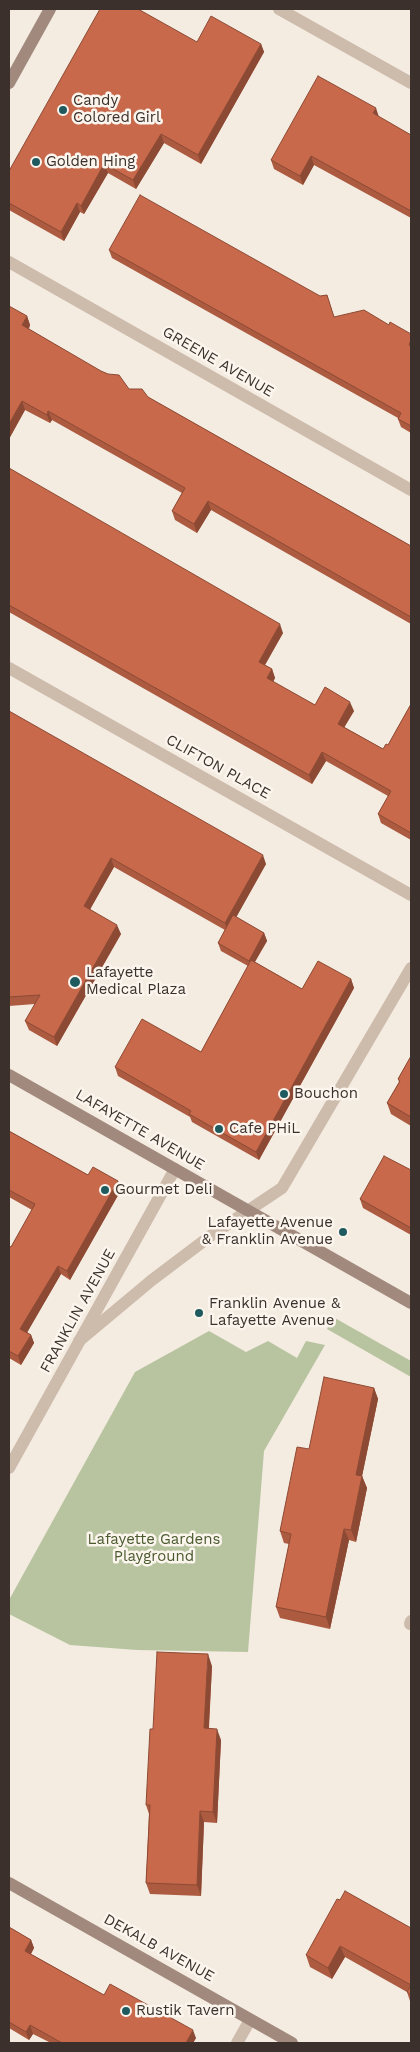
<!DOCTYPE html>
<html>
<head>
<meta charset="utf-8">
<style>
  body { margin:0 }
  #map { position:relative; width:420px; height:2052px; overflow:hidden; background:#f4ebe1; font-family:"Work Sans",sans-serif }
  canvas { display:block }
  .frame { position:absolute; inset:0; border:10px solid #3b302b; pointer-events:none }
</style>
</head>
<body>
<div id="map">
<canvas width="420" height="2052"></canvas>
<div class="frame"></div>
</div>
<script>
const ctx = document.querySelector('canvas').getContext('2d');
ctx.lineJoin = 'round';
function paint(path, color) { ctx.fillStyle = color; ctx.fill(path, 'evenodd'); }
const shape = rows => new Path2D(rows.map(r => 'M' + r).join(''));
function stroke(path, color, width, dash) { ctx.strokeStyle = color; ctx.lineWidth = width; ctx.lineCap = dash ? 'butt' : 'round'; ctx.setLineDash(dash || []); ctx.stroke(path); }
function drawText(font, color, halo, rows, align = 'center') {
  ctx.font = font + ' "Work Sans",sans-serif'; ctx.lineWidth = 5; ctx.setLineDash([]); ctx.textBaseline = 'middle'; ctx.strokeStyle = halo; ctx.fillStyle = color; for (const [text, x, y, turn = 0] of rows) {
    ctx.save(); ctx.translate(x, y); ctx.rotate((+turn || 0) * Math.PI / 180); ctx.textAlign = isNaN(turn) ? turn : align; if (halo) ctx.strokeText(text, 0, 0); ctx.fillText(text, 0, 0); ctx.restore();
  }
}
paint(shape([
  [333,1317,411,1361,411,1377,327,1329],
  [209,1331,246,1352,268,1341,297,1358,306,1341,325,1345,264,1451,248,1652,137,1650,70,1645,9,1614,9,1600,135,1372]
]), '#b8c4a0');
stroke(shape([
  [410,1624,411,1621]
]), '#cdbbac', 12);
stroke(shape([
  [279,9,411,83],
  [9,262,411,490],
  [9,668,411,895],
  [9,1468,175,1169],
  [237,2043,250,2020]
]), '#cdbbac', 12);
stroke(shape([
  [79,1341,152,1280,213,1234,282,1188,411,968]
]), '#cdbbac', 12);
stroke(shape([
  [9,83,50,9],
  [9,1075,411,1303],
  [9,1883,292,2043]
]), '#a18a7d', 12);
paint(shape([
  [197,42,261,44,264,52,201,164,164,143,136,189,108,173,84,214,80,212,64,241,9,210,9,171],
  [379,117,411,135,411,218,314,165,303,185,274,169,271,160],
  [109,250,320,296,327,295,334,317,389,325,411,334,411,433,401,427,398,419,398,418,112,258],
  [27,316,30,325,29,329,129,389,148,397,411,546,411,624,211,510,197,533,175,520,172,511,182,493,52,420,50,423,25,410,9,439],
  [9,468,283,633,265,665,272,669,275,678,273,682,315,705,354,711,344,727,383,749,388,745,411,704,411,840,381,823,378,814,388,796,326,761,312,784,9,612],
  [9,711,266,864,236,917,264,933,267,941,255,962,302,989,351,979,354,988,259,1160,192,1122,190,1117,118,1076,115,1067,201,1052,248,966,221,951,218,943,225,930,114,867,90,909,121,934,57,1046,29,1030,25,1021,35,1004,9,1006],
  [411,1056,411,1126,391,1114,387,1103,399,1082,398,1079],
  [9,1131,88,1175,118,1181,121,1190,70,1280,61,1274,27,1332,31,1335,34,1343,21,1365,9,1358,9,1246,11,1247,32,1210,9,1197],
  [411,1170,411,1235,363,1208,360,1199],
  [374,1388,378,1399,362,1476,367,1488,356,1542,349,1540,330,1629,280,1618,276,1607,289,1544,284,1543,280,1531,309,1449],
  [212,1666,209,1728,221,1740,217,1823,204,1822,201,1896,150,1894,146,1883,149,1814,146,1805,153,1729],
  [9,1927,31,1940,34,1948,31,1954,104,1995,196,2038,193,2043,51,2043,33,2034,29,2040,9,2028],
  [411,1928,411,2004,407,1992,345,1957,332,1979,310,1967,306,1955]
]), '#ac5a40');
paint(shape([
  [261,44,264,52,201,164,198,155],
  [376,108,379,117,373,113],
  [161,134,164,143,136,189,133,180],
  [311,156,314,165,303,185,300,176],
  [104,164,108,173,84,214,81,206],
  [77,203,80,212,64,241,61,232],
  [27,316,30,325,26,334,22,325],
  [22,401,25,410,9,439,9,424],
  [48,411,52,420,50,423,47,415],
  [208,501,211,510,197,533,194,524],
  [280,624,283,633,262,670,259,662],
  [272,669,275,678,270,687,267,678],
  [350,702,354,711,341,733,338,724],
  [322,752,326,761,312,784,309,775],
  [263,855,266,864,228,932,225,923],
  [111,858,114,867,87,915,84,906],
  [117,925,121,934,57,1046,54,1037],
  [264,933,267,941,251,968,249,961],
  [351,979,354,988,259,1160,256,1152],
  [118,1181,121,1190,70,1280,67,1271],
  [58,1266,61,1274,24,1338,20,1329],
  [31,1335,34,1343,21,1365,18,1356],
  [374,1388,378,1399,360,1486,356,1475],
  [362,1476,367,1488,356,1542,351,1530],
  [344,1529,349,1540,330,1629,326,1617],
  [208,1654,212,1666,208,1740,204,1728],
  [217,1729,221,1740,217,1823,213,1812],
  [200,1811,204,1822,201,1896,197,1885],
  [31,1940,34,1948,28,1959,25,1951],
  [340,1946,345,1957,332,1979,328,1968],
  [30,2025,33,2034,29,2040,26,2032],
  [193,2030,196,2038,193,2043,186,2043]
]), '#8c4a34');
const building = shape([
  [100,9,138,9,197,42,211,16,261,44,198,155,161,134,133,180,104,164,81,206,77,203,61,232,9,203,9,171,100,9],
  [318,76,376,108,373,113,411,135,411,211,311,156,300,176,271,160,318,76],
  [140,195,320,296,327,295,334,317,364,310,389,325,390,322,411,334,411,340,409,345,411,346,411,426,398,419,401,413,109,250,140,195],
  [9,306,27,316,22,325,101,371,108,374,119,375,129,389,142,389,148,397,411,546,411,617,208,501,194,524,172,511,185,488,48,411,47,415,22,401,9,424,9,306],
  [9,468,280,624,259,662,272,669,267,678,315,705,325,687,350,702,338,724,383,749,386,744,388,745,411,704,411,833,378,814,391,791,322,752,309,775,9,605,9,468],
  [9,711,263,855,225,923,111,858,84,906,117,925,54,1037,25,1021,40,995,9,997,9,711],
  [233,915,264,933,249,961,218,943,233,915],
  [251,960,302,989,318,961,351,979,256,1152,189,1114,191,1111,115,1067,142,1019,201,1052,251,960],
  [411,1056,411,1117,387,1103,400,1081,398,1079,411,1056],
  [9,1131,88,1175,93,1167,118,1181,67,1271,58,1266,20,1329,31,1335,18,1356,9,1351,9,1246,11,1247,35,1204,9,1190,9,1131],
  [384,1156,411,1170,411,1228,360,1199,384,1156],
  [324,1377,374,1388,356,1475,362,1476,351,1530,344,1529,326,1617,276,1607,291,1534,280,1531,297,1447,309,1449,324,1377],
  [157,1652,208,1654,204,1728,217,1729,213,1812,200,1811,197,1885,146,1883,150,1805,146,1805,150,1729,153,1729,157,1652],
  [345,1891,411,1928,411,1995,407,1992,411,1985,340,1946,328,1968,306,1955,337,1899,340,1900,345,1891],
  [9,1927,31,1940,25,1951,104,1995,110,1984,193,2030,186,2043,62,2043,30,2025,26,2032,9,2022,9,1927]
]);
paint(building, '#c8694b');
stroke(building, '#8c4a34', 1);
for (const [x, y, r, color] of [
  [63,110,5,"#1f5a5e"],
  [36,162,5,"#1f5a5e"],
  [75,982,6,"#1f5a5e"],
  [284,1094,5,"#1f5a5e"],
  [219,1129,5,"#1f5a5e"],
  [105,1190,5,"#1f5a5e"],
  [343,1232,5,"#1f5a5e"],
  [199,1313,5,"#1f5a5e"],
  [126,2011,5,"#1f5a5e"]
]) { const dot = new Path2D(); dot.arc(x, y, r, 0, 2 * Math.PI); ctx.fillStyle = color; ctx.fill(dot); stroke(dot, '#fbf5ee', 2); }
drawText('15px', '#3b302b', '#fbf5ee', [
  ["Candy",73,101],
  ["Colored Girl",73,118],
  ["Golden Hing",46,162],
  ["Lafayette",86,973],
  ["Medical Plaza",86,990],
  ["Bouchon",294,1094],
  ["Cafe PHiL",229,1129],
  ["Gourmet Deli",115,1190],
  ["Lafayette Avenue",333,1223,"right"],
  ["& Franklin Avenue",333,1240,"right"],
  ["Franklin Avenue &",209,1304],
  ["Lafayette Avenue",209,1321],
  ["Rustik Tavern",136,2011]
], 'left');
drawText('15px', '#3b302b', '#fbf5ee', [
  ["GREENE AVENUE",218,362,30],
  ["CLIFTON PLACE",218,767,29],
  ["LAFAYETTE AVENUE",140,1130,30],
  ["FRANKLIN AVENUE",78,1311,-61],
  ["DEKALB AVENUE",159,1948,29]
]);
drawText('15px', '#4a5a2e', '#fbf5ee', [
  ["Lafayette Gardens",154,1540],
  ["Playground",154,1557]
]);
</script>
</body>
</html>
